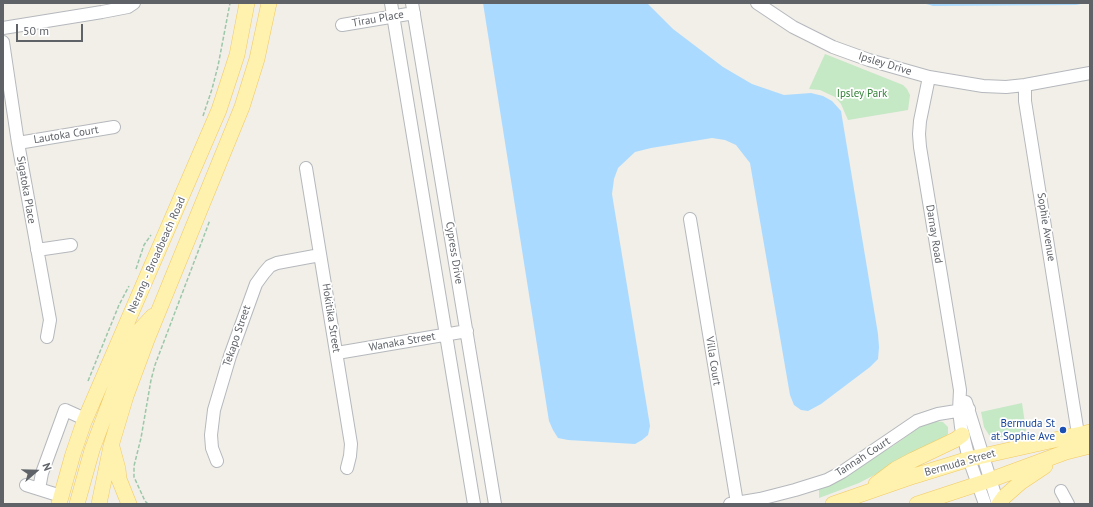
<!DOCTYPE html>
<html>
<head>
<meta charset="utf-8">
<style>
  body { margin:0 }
  #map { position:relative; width:1093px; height:507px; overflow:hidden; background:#f1efe8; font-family:"PT Sans",sans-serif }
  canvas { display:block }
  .frame { position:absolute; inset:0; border:4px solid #5f6368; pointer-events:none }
  .north { position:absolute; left:16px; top:451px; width:40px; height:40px; -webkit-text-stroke:3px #fff; paint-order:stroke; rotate:70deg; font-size:11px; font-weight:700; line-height:16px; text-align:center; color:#5f6368 }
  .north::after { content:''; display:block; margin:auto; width:14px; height:18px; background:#5f6368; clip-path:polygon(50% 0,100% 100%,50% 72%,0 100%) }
  .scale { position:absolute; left:16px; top:24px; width:67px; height:18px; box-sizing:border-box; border:2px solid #5f6368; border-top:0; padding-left:5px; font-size:12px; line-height:14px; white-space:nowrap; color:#5f6368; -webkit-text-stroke:3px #fff; paint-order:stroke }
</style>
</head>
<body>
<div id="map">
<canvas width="1093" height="507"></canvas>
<div class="frame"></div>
<div class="north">N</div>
<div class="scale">50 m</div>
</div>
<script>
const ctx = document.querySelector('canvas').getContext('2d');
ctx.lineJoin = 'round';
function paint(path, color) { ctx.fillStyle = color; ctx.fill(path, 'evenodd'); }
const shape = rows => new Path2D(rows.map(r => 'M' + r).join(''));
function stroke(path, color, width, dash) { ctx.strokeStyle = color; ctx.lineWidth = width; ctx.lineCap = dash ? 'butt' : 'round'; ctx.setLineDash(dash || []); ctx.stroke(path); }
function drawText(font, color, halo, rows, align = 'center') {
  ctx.font = font + ' "PT Sans",sans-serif'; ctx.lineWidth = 3.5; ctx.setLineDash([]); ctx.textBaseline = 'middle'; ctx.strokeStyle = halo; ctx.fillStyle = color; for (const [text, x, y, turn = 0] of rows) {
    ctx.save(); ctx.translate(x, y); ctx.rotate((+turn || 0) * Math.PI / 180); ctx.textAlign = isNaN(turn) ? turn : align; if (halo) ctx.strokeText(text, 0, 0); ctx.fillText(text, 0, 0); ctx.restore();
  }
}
paint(shape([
  [825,54,903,85,907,89,910,95,908,110,848,120,841,104,835,97,820,90,809,89],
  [1022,403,1026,431,998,438,989,435,984,427,981,412],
  [934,421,943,422,948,427,948,434,945,438,859,483,819,498,819,489,893,446,921,426]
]), '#c5e8c5');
paint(shape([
  [483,3,647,3,673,29,723,67,752,84,784,95,811,93,823,96,832,101,841,111,878,334,879,347,878,359,870,367,821,404,808,411,801,410,794,405,790,395,750,163,736,145,725,140,712,138,651,148,635,152,618,168,614,179,612,194,650,426,648,435,642,440,635,444,568,440,558,438,553,430,549,421],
  [923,3,1086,3,1076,5,933,6]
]), '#aadaff');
const minor = shape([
  [391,3,474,504],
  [412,3,495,504],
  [757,3,793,27,833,47,869,60,929,77,983,86,1006,87,1025,85,1090,73],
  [342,25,414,13],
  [3,28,102,12,128,7,134,3],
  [3,42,18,143,50,320,47,337],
  [929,77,920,121,919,134,920,147,960,390,959,410,961,427,969,459,985,504],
  [1025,85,1025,101,1078,434],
  [18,143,114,127],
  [306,168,351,444,350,456,347,468],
  [690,219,737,503],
  [37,250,71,245],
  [337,353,467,331],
  [966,402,998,504],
  [217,461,212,448,211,435,214,410,230,356,256,284,264,273,270,266,277,263,320,255],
  [26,485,61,496],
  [39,489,42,473,65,410,85,419],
  [1061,491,1068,504],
  [730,504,760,499,795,490,827,480,842,472,917,421,938,414,969,409]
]);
const major = shape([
  [112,447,118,469,119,479,129,504],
  [876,484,896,469,913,460,955,440,962,435],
  [59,504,73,454,84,422,219,110,237,55,247,3],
  [77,504,92,450,128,353,138,332,153,316],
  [99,504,111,446,126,396,148,337,242,107,257,59,269,3],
  [833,504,914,476,969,459,1090,432],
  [917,504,990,480,1066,452,1090,446],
  [999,504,1004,497,1021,482,1045,466]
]);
stroke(minor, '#b5b8bc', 14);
stroke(major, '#f2c960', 16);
stroke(shape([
  [203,116,212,89,218,66,230,3],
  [136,269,144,245,151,235],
  [88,381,119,305,129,286],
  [148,504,145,501,134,477,134,466,141,438,151,380,155,365,210,220]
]), '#9cc7a9', 1.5, [4, 2]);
stroke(minor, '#fff', 12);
stroke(major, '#fff2af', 15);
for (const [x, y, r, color] of [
  [1063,430,4,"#1a4fb4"]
]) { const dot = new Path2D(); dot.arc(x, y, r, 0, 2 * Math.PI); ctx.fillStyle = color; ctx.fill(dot); stroke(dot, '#fff', 1.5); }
drawText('11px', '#5f6368', '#fff', [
  ["Tirau Place",378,19,-10],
  ["Ipsley Drive",885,64,17],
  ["Lautoka Court",66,135,-9],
  ["Sigatoka Place",26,190,80],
  ["Sophie Avenue",1046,227,81],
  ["Darnay Road",934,234,81],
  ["Cypress Drive",454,253,81],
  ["Nerang - Broadbeach Road",157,255,-66],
  ["Hokitika Street",331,318,81],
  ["Tekapo Street",237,336,-71],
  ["Wanaka Street",402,342,-10],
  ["Villa Court",713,361,81],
  ["Tannah Court",863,457,-33],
  ["Bermuda Street",960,463,-16]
]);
drawText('11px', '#348238', '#fff', [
  ["Ipsley Park",862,94]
]);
drawText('11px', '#164399', '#fff', [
  ["Bermuda St",1055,424],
  ["at Sophie Ave",1055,437]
], 'right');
</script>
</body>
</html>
